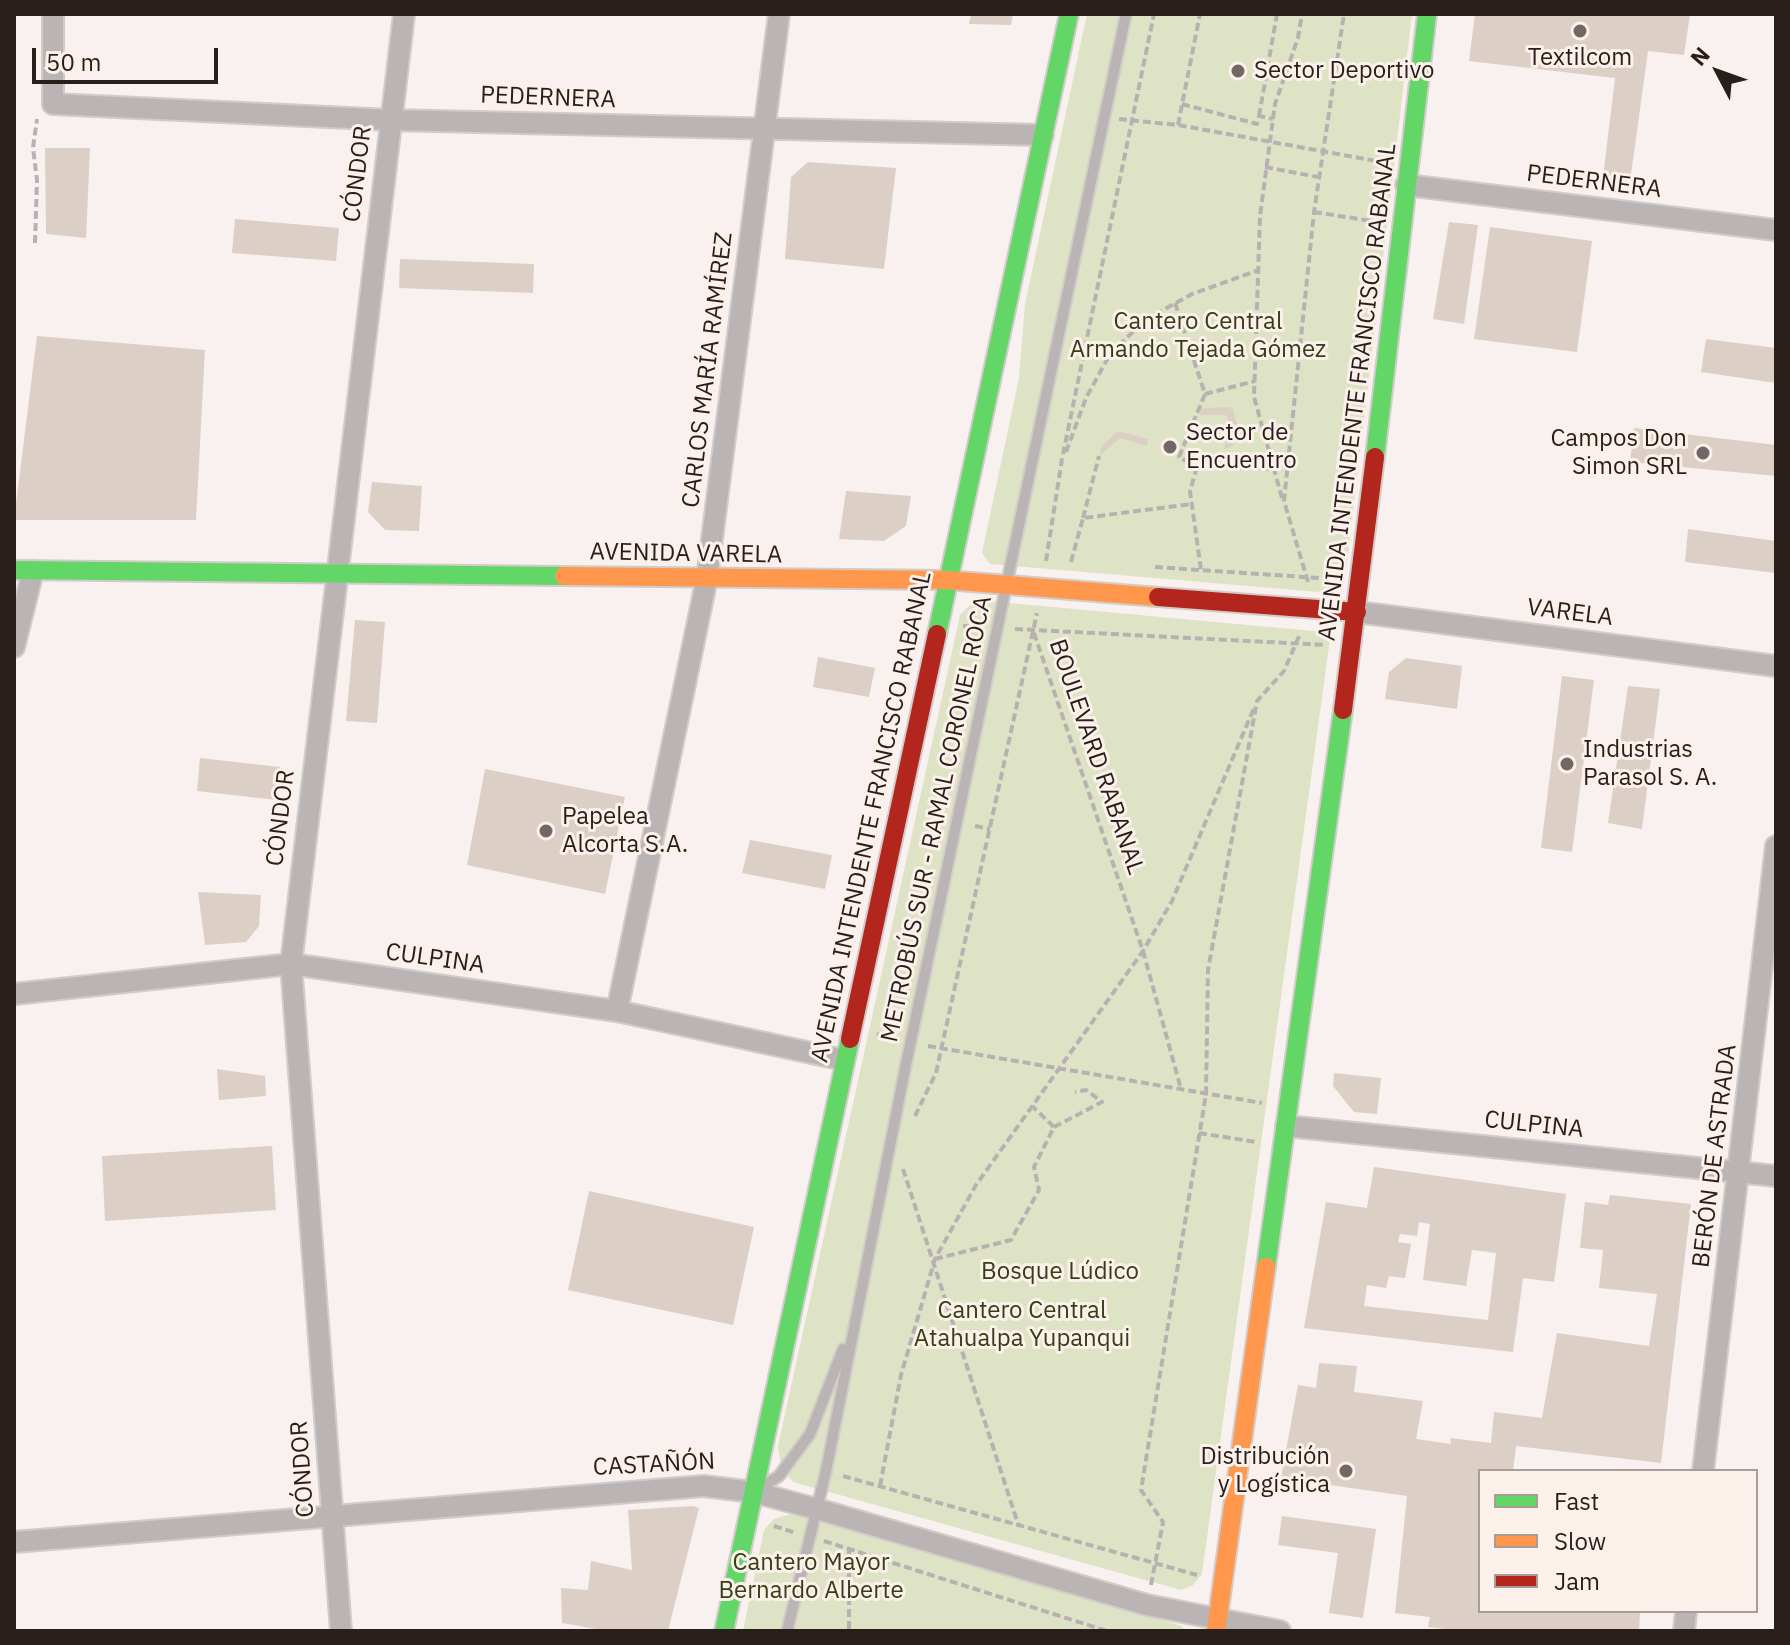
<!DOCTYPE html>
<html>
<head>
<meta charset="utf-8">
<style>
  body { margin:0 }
  #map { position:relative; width:1790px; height:1645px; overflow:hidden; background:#f8f1ef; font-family:"IBM Plex Sans",sans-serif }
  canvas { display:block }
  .frame { position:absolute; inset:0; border:16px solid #281e1a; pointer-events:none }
  .legend { position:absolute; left:1478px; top:1469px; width:280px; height:144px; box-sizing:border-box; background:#fcf0eb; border:2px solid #a79c97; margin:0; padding:10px 14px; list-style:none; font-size:24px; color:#281e1a }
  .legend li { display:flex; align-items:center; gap:16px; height:40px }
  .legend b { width:40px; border:2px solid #a79c97 }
  .north { position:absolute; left:1678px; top:32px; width:80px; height:80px; -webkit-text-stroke:6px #fcf0eb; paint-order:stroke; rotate:311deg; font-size:22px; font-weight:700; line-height:32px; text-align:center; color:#281e1a }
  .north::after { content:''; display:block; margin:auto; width:28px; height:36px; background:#281e1a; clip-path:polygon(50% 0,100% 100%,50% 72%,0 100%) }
  .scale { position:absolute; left:32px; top:48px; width:186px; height:36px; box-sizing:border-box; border:4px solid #281e1a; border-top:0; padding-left:10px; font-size:24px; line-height:28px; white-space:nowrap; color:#281e1a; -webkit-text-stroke:6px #fcf0eb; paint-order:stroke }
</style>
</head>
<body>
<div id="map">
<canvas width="1790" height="1645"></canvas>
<div class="frame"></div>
<ul class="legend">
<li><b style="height:10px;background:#63d668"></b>Fast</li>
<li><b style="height:10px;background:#ff974d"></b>Slow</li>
<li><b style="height:10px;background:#b3261e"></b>Jam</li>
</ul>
<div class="north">N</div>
<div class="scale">50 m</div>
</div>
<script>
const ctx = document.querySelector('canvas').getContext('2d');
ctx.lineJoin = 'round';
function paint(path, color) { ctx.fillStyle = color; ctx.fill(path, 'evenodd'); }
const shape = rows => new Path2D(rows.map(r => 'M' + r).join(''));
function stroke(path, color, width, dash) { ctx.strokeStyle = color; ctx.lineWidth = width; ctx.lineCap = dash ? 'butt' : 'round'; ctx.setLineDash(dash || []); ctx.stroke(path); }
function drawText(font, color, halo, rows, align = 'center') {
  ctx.font = font + ' "IBM Plex Sans",sans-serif'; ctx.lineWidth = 6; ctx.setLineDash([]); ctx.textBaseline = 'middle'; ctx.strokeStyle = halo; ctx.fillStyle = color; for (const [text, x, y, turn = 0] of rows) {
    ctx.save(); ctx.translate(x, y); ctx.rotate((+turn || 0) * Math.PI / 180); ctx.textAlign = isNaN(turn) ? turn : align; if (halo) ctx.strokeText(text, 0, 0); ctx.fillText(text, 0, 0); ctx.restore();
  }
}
paint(shape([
  [1087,14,1412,14,1346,571,1335,586,1319,592,990,564,982,553,1019,378,1025,304],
  [987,601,1324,632,1330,639,1202,1574,1193,1585,1181,1590,793,1482,781,1467,778,1446,960,615,971,604],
  [791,1514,1182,1626,1185,1631,743,1631,764,1530,774,1519]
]), '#dee3c5');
paint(shape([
  [971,14,1013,14,1011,25,969,24],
  [1475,14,1690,14,1684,55,1648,51,1630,182,1603,177,1615,78,1469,61],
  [45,148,90,148,86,238,46,234],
  [808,162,896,168,884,269,785,259,791,177],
  [235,219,339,228,336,261,232,253],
  [1449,222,1478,225,1464,324,1433,319],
  [1490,227,1592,241,1577,352,1474,339],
  [400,259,534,264,533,293,399,288],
  [37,336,205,350,196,520,14,520],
  [1706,339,1776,348,1776,383,1701,372],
  [1232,407,1238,427,1233,446,1224,449,1230,426,1226,415,1199,415,1202,408],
  [1634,428,1776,445,1776,476,1630,462],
  [1118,431,1148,439,1147,446,1120,438,1099,456,1102,446],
  [372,482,422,486,419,531,385,530,368,512],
  [846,491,911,496,906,526,884,541,839,539],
  [1688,529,1776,541,1776,573,1685,562],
  [355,620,385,622,377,723,346,721],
  [818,657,875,668,869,697,813,687],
  [1406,658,1462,666,1457,709,1385,699,1389,672],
  [1562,676,1594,680,1572,852,1541,848],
  [1628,686,1660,689,1642,829,1608,823],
  [200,758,280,767,276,800,197,791],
  [485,769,625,797,605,894,467,865],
  [750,840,832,855,825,889,742,873],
  [198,892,261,895,259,926,246,942,205,945],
  [217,1069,265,1076,266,1096,219,1100],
  [1334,1073,1381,1078,1377,1114,1354,1112,1333,1086],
  [272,1146,276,1210,105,1221,102,1156],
  [1374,1167,1566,1194,1554,1282,1523,1278,1513,1352,1304,1328,1326,1202,1367,1208],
  [1419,1222,1430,1224,1423,1280,1466,1286,1472,1250,1496,1253,1488,1320,1364,1306,1367,1285,1386,1288,1389,1276,1405,1278,1411,1244,1398,1242,1400,1234,1417,1236],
  [589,1191,754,1227,733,1325,568,1290],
  [1610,1195,1691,1204,1661,1463,1516,1446,1513,1471,1480,1471,1480,1611,1640,1611,1639,1631,1465,1631,1428,1627,1430,1617,1395,1613,1407,1496,1281,1478,1298,1385,1316,1388,1319,1363,1357,1366,1354,1392,1423,1401,1416,1439,1451,1444,1450,1438,1491,1443,1494,1412,1542,1418,1557,1333,1649,1346,1657,1294,1599,1288,1603,1250,1580,1248,1585,1202,1608,1205],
  [693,1506,699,1508,668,1631,607,1631,562,1623,561,1588,588,1590,591,1561,632,1570,628,1510],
  [1282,1516,1376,1529,1363,1618,1329,1613,1338,1553,1278,1545]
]), '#dccfc6');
const lane = shape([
  [758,1489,779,1476,810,1434,843,1349],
  [787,1631,826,1471,905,1069,1126,14]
]);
const street = shape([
  [53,14,53,104,391,120,1043,135],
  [1406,185,1776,230],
  [1357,612,1776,666],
  [14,647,33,571],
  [14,994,291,964,617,1011,844,1060],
  [617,1011,707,578,779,14],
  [1286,1126,1776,1176],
  [1703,1471,1776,846],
  [14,1542,704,1486,753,1492,817,1509,1147,1605,1280,1631],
  [341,1631,291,964,404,14],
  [1684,1631,1686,1611]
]);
const fast = shape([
  [1375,457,1427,14],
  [14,570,564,576],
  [937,634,1069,14],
  [1266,1267,1343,710],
  [724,1631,850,1039]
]);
const slow = shape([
  [564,576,946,580,1158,597],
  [1216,1631,1266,1267]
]);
const jam = shape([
  [1158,597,1357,612],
  [1343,710,1375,457],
  [850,1039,937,634]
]);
stroke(lane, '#d2ccc9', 14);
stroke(street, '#d2ccc9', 24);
stroke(fast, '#d2ccc9', 22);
stroke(slow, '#d2ccc9', 22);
stroke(jam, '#d2ccc9', 22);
stroke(shape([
  [1182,104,1257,124,1259,116,1273,119],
  [1259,116,1277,14],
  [1119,119,1178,125,1382,162],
  [1178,125,1200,14],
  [1265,167,1318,177],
  [1314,212,1378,222],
  [35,243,37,180,33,148,37,119],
  [1175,303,1205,394,1179,457,1197,467,1272,469],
  [1205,394,1255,381],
  [1066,452,1086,398,1110,354,1145,320,1192,294,1259,270],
  [1197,467,1190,491,1201,570],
  [1282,498,1254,397,1260,216,1275,104,1298,38,1302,14],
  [1083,518,1099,456],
  [1046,561,1062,459,1154,14],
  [1071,562,1083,518,1192,504],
  [1155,567,1334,579],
  [1308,582,1284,501,1314,212,1344,14],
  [963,626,983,627],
  [1015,629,1326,645],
  [1034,633,1143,951,1181,1089],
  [975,826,990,829],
  [877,1034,896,1038],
  [928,1046,1262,1103],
  [915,1116,936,1073,1037,613],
  [1054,1127,1102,1102,1086,1090,1075,1092],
  [1199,1133,1256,1142],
  [903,1169,1018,1524],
  [935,1259,1011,1240,1039,1190,1034,1167,1054,1127,1032,1106],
  [843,1476,1197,1575],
  [880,1486,901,1375,935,1259,976,1185,1143,951,1172,901,1254,708],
  [774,1526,796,1533],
  [824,1541,1107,1631],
  [849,1549,849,1631],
  [1151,1585,1163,1522,1141,1490,1206,1094,1208,970,1257,701,1284,671,1300,634]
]), '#b7b2b1', 4, [8, 4]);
stroke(lane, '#bab5b4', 10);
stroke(street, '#bab5b4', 20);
stroke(fast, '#63d668', 18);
stroke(slow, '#ff974d', 18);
stroke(jam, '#b3261e', 18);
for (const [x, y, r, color] of [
  [1580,31,8,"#716865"],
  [1238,71,8,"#716865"],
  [1170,447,8,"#716865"],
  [1703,453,8,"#716865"],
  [1567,764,8,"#716865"],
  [546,831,8,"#716865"],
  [1346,1471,8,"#716865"]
]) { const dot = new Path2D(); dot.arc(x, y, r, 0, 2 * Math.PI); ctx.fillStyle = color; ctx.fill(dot); stroke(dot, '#fcf0eb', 3); }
drawText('24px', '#281e1a', '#fcf0eb', [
  ["Textilcom",1580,58,"center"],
  ["Sector Deportivo",1254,71],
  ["Sector de",1186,433],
  ["Encuentro",1186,461],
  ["Campos Don",1687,439,"right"],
  ["Simon SRL",1687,467,"right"],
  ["Industrias",1583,750],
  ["Parasol S. A.",1583,778],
  ["Papelea",562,817],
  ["Alcorta S.A.",562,845],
  ["Distribución",1330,1457,"right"],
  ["y Logística",1330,1485,"right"]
], 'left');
drawText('24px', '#281e1a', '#fcf0eb', [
  ["PEDERNERA",548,98,2],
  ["CÓNDOR",358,174,-83],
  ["PEDERNERA",1594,182,7],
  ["CARLOS MARÍA RAMÍREZ",708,370,-83],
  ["AVENIDA INTENDENTE FRANCISCO RABANAL",1358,392,-83],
  ["AVENIDA VARELA",686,554,1],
  ["VARELA",1570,613,7],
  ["BOULEVARD RABANAL",1096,757,71],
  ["AVENIDA INTENDENTE FRANCISCO RABANAL",872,817,-78],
  ["CÓNDOR",281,818,-83],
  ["METROBÚS SUR - RAMAL CORONEL ROCA",937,819,-78],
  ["CULPINA",435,959,8],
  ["CULPINA",1534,1125,6],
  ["BERÓN DE ASTRADA",1715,1156,-83],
  ["CASTAÑÓN",654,1465,-3],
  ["CÓNDOR",303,1469,-94]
]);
drawText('24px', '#343f15', '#fcf0eb', [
  ["Cantero Central",1198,322],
  ["Armando Tejada Gómez",1198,350],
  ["Bosque Lúdico",1060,1272],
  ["Cantero Central",1022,1311],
  ["Atahualpa Yupanqui",1022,1339],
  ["Cantero Mayor",811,1563],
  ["Bernardo Alberte",811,1591]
]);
</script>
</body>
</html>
